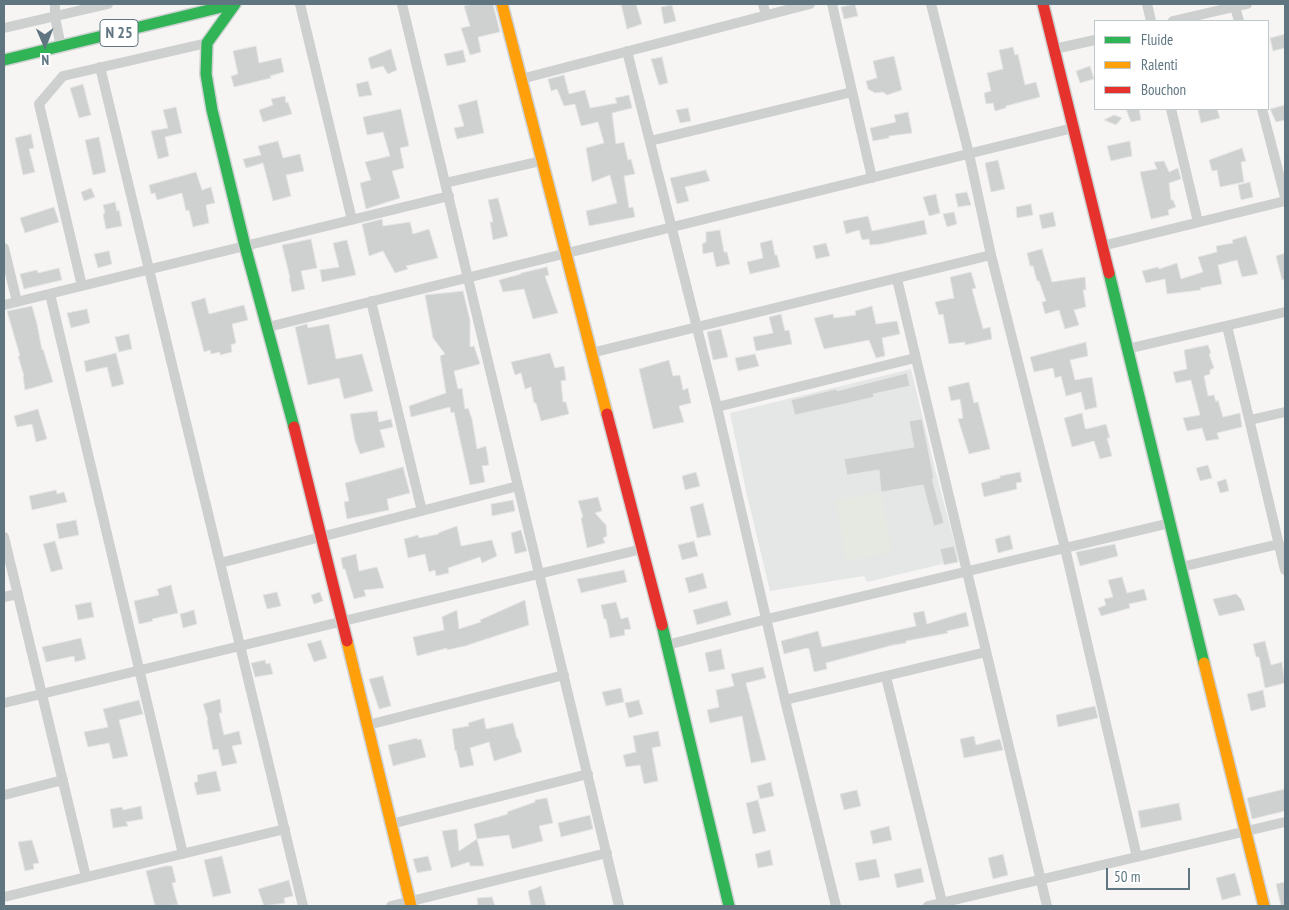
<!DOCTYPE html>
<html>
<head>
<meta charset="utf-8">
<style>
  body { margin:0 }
  #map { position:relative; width:1289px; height:910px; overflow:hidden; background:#f6f5f4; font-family:"PT Sans Narrow",sans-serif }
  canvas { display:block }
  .frame { position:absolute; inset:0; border:5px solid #5f7681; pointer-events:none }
  .legend { position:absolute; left:1094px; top:20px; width:175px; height:90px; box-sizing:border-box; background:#fff; border:1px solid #bfc8cd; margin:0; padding:6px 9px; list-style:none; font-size:15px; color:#5f7681 }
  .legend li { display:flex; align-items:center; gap:10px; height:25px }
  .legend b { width:25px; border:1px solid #bfc8cd }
  .north { position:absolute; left:20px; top:20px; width:50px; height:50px; -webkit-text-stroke:4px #fff; paint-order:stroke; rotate:179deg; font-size:14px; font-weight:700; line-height:20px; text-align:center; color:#5f7681 }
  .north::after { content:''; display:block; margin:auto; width:18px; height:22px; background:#5f7681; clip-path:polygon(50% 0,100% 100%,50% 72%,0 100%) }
  .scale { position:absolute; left:1106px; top:868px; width:84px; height:22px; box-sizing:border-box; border:2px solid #5f7681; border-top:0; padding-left:6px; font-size:15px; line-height:18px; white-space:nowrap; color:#5f7681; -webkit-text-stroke:4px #fff; paint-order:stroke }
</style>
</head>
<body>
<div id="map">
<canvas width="1289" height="910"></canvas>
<div class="frame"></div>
<ul class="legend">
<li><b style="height:6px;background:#30b455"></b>Fluide</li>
<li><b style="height:6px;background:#ff9f0a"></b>Ralenti</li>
<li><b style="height:6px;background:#e5322d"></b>Bouchon</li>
</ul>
<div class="north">N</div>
<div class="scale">50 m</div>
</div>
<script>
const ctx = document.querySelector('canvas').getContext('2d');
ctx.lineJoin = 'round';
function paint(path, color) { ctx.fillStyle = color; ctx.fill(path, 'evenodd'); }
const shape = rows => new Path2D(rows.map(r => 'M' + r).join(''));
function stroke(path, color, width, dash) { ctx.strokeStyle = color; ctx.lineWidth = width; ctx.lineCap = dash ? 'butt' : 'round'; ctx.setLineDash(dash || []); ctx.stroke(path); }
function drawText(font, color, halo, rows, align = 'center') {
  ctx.font = font + ' "PT Sans Narrow",sans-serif'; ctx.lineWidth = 5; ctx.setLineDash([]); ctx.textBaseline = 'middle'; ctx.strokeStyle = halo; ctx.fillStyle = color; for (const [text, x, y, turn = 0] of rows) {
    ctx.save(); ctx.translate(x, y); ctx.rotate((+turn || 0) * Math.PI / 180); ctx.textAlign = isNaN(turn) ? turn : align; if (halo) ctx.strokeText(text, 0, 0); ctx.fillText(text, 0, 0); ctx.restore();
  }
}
paint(shape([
  [911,369,933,461,959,560,867,582,864,576,770,591,746,491,730,413]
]), '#e5e7e6');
paint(shape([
  [881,492,892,553,846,561,836,500]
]), '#e6e9e2');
const building = shape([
  [474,4,493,4,500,32,478,37,481,52,470,55,461,28,470,26,464,6,474,4],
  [621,4,636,4,642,24,627,29,621,4],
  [855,4,858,16,844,19,841,7,855,4],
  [672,5,676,21,664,24,661,7,672,5],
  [1285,34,1285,48,1273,51,1270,38,1285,34],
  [256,46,259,63,281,58,284,72,270,76,271,78,234,87,231,76,238,74,233,51,256,46],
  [1013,47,1015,55,1018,54,1025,85,1036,82,1040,97,1006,106,1006,108,995,111,993,103,986,104,984,93,991,91,987,73,1003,69,999,50,1013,47],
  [391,49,397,70,388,74,383,66,371,69,368,58,391,49],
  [463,50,466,62,447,66,444,54,463,50],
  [894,56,902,90,887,95,883,92,875,93,868,89,866,81,877,78,873,61,894,56],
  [662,57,668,83,659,85,651,59,662,57],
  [1090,66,1094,79,1080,83,1076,71,1090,66],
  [564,75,569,94,585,90,590,108,617,103,615,98,629,95,632,108,612,113,616,144,624,142,628,160,631,159,635,174,624,176,629,208,633,207,635,217,589,226,586,211,617,203,610,175,592,182,586,148,604,143,598,122,581,126,575,104,564,106,557,89,551,91,548,79,564,75],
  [368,81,372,95,359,97,356,84,368,81],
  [83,84,91,115,79,118,70,88,83,84],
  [285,96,286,103,288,102,292,114,263,122,259,110,273,105,271,99,285,96],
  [477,100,484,133,457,139,454,128,464,126,458,105,477,100],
  [1285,105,1285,120,1276,122,1270,109,1285,105],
  [176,107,182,133,165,137,169,156,158,159,151,131,168,128,163,110,176,107],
  [688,108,691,121,680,123,676,110,688,108],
  [401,109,409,146,400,148,404,168,392,171,400,198,366,209,360,183,371,180,365,162,390,156,383,132,367,135,363,117,401,109],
  [1126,109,1139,109,1141,120,1131,122,1126,109],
  [1203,109,1217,109,1220,118,1201,123,1198,110,1203,109],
  [908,112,912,133,889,136,889,138,873,141,870,128,896,122,894,115,908,112],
  [1114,115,1122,118,1116,125,1104,120,1114,115],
  [31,134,34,148,29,149,35,172,23,175,15,138,31,134],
  [99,137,106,172,93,175,85,140,99,137],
  [278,141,283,158,300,154,304,171,286,175,291,196,273,201,263,163,246,168,243,159,261,155,258,146,278,141],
  [1130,141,1132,156,1111,161,1107,146,1130,141],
  [1242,148,1246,161,1241,162,1244,182,1220,187,1217,170,1212,171,1209,160,1242,148],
  [998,160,1005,189,991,192,985,163,998,160],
  [1164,161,1169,172,1178,168,1181,179,1169,183,1171,200,1173,200,1176,207,1168,210,1169,215,1151,219,1140,172,1157,169,1154,162,1164,161],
  [706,170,710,181,685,187,689,201,677,204,670,178,706,170],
  [196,172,202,190,211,187,215,203,206,205,209,223,193,227,189,210,186,211,182,193,157,200,155,193,151,194,149,185,196,172],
  [1250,182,1253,197,1241,200,1238,185,1250,182],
  [91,188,95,197,84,201,81,192,91,188],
  [967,192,971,205,958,207,955,194,967,192],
  [936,194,940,213,929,216,923,197,936,194],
  [498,198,508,236,493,240,490,222,493,222,488,200,498,198],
  [115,202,117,211,119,210,122,226,106,229,103,214,105,213,103,205,115,202],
  [1031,204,1033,215,1017,218,1016,207,1031,204],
  [54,207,59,222,25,233,20,218,54,207],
  [954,212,957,224,947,227,943,214,954,212],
  [1053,212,1056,226,1042,229,1039,215,1053,212],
  [868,216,872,231,924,220,927,234,881,244,870,245,869,239,862,240,859,230,846,234,843,221,868,216],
  [382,219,383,226,410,222,413,234,429,229,438,258,406,266,408,269,395,273,383,251,369,256,362,224,382,219],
  [720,230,724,252,727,252,730,264,716,267,713,252,703,254,702,244,706,242,706,232,720,230],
  [1246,236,1258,274,1242,277,1237,260,1218,265,1222,284,1200,288,1201,290,1167,294,1165,279,1146,283,1142,271,1158,267,1159,269,1177,263,1181,279,1203,272,1198,257,1217,252,1216,246,1233,243,1232,240,1246,236],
  [311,239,317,268,301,271,305,289,292,292,289,278,290,278,282,245,311,239],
  [347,240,356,275,322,282,320,270,339,267,333,243,347,240],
  [772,240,775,255,777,255,780,267,750,274,747,262,763,258,760,243,772,240],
  [826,243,830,256,816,259,813,246,826,243],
  [1042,249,1052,282,1085,277,1086,290,1083,290,1086,307,1074,310,1079,325,1065,329,1059,310,1045,314,1042,302,1046,301,1039,281,1037,281,1033,266,1030,266,1027,253,1042,249],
  [109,251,112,264,98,268,94,254,109,251],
  [1285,253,1285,279,1282,280,1276,256,1285,253],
  [547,267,549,275,545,276,558,313,533,319,524,289,503,292,499,280,521,274,521,273,547,267],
  [59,268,62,280,24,289,20,274,37,270,38,273,59,268],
  [971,272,976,288,972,289,983,329,990,327,992,339,965,345,965,342,949,344,943,314,939,315,935,302,954,298,950,277,971,272],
  [463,291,470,320,470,347,474,346,480,364,454,371,458,389,462,388,465,409,468,408,472,419,477,449,486,446,489,465,482,466,485,482,470,485,454,412,451,413,450,407,411,417,409,406,446,393,440,356,445,354,433,338,425,295,463,291],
  [205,298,209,314,244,305,248,320,232,324,236,343,231,345,232,352,220,355,220,352,211,354,210,350,204,352,191,302,205,298],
  [32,306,37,324,42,350,43,349,53,382,25,390,23,376,24,376,18,356,20,356,7,311,32,306],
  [872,306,876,324,897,321,900,334,882,338,885,356,876,358,869,340,824,349,814,318,833,314,834,318,856,315,855,311,872,306],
  [87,309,90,323,71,328,67,313,87,309],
  [781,314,785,331,789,330,792,344,756,351,753,337,773,333,769,317,781,314],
  [307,324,308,328,329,324,336,359,362,354,373,391,344,399,339,378,308,385,295,327,307,324],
  [721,329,728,357,713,360,707,332,721,329],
  [129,334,132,349,119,352,115,337,129,334],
  [1086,342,1088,356,1070,360,1075,380,1092,377,1097,407,1085,410,1081,392,1066,396,1061,376,1055,378,1053,368,1034,372,1030,357,1086,342],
  [1208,345,1211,353,1209,354,1214,368,1210,370,1210,374,1204,376,1208,396,1214,395,1216,402,1218,400,1223,417,1240,413,1242,427,1217,433,1219,439,1206,441,1202,428,1187,431,1183,418,1200,415,1191,380,1176,383,1173,372,1187,369,1184,350,1208,345],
  [116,353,124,384,112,387,107,367,86,372,84,361,116,353],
  [550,353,555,368,564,366,566,380,561,381,563,402,566,402,569,414,541,421,536,403,534,403,531,387,525,389,521,373,515,375,511,362,550,353],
  [755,354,759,366,738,371,735,358,755,354],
  [669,360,673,376,680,375,683,390,688,388,691,403,679,406,684,422,653,429,639,369,669,360],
  [907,373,910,386,873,394,874,397,840,405,795,415,791,400,836,389,837,391,907,373],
  [969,382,974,403,978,402,990,449,969,454,958,419,963,418,960,399,951,401,948,387,969,382],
  [38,409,47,439,36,442,32,424,17,427,14,416,38,409],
  [377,411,379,422,391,419,393,427,380,430,385,447,360,454,355,441,350,414,377,411],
  [1082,413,1085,428,1087,429,1106,424,1110,438,1107,438,1112,456,1100,459,1094,441,1072,447,1064,418,1082,413],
  [922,419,934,479,932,479,944,523,934,526,923,485,881,492,879,470,847,475,844,459,914,447,909,421,922,419],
  [1208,465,1212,478,1200,481,1196,468,1208,465],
  [403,467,410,493,387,499,389,510,347,519,344,502,349,501,345,483,403,467],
  [696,472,700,486,685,490,682,476,696,472],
  [1020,472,1022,482,1016,483,1017,489,984,497,981,483,1000,478,1000,476,1020,472],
  [1226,479,1229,491,1220,493,1217,482,1226,479],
  [56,490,57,494,64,492,67,502,32,510,29,496,56,490],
  [598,497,602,511,595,513,606,525,607,536,603,538,605,543,587,548,581,518,583,517,578,501,598,497],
  [513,500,515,511,492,516,491,504,513,500],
  [703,503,711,535,697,538,690,507,703,503],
  [76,520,79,535,59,539,56,524,76,520],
  [457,526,461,546,492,540,497,556,482,563,480,557,448,568,449,573,436,576,435,570,429,572,425,554,408,558,404,539,418,535,419,538,439,534,438,533,457,526],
  [521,530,527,551,515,554,511,533,521,530],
  [1010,535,1013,549,998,553,995,539,1010,535],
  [55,541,63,569,51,572,43,544,55,541],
  [694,541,698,556,682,560,678,545,694,541],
  [1115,544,1118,556,1080,566,1076,552,1115,544],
  [954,546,958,562,944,565,940,549,954,546],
  [356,554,359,571,377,567,384,588,364,590,366,596,354,599,345,569,343,569,341,558,356,554],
  [624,570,627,582,581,593,577,579,624,570],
  [703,573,707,588,689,593,685,578,703,573],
  [1122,577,1127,593,1144,589,1147,600,1129,604,1130,608,1101,616,1098,608,1106,605,1104,599,1113,597,1108,580,1122,577],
  [171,585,178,613,152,619,153,621,139,624,134,601,159,595,157,589,171,585],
  [277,592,281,606,267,609,263,595,277,592],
  [320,592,323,601,314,604,311,595,320,592],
  [1236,594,1241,599,1245,610,1219,616,1213,599,1236,594],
  [525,600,529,625,465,646,447,650,447,648,417,656,413,637,444,630,442,617,457,610,459,629,481,622,480,620,525,600],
  [727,601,731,615,697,625,693,610,727,601],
  [91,602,94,617,78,620,75,605,91,602],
  [616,602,621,619,628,617,631,629,624,630,625,635,610,638,606,619,604,619,601,605,616,602],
  [194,610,197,624,183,628,180,614,194,610],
  [924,611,927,624,966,612,969,626,947,631,948,633,906,641,906,643,893,645,826,663,827,669,814,672,809,649,807,648,784,654,781,641,818,631,822,647,916,626,913,613,924,611],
  [81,638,86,659,75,662,74,656,46,662,42,647,81,638],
  [321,640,327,658,314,662,307,644,321,640],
  [1265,641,1271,665,1282,662,1285,683,1265,688,1259,657,1256,657,1253,644,1265,641],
  [721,649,725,669,709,672,705,653,721,649],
  [265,660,266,664,270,663,273,674,255,677,251,663,265,660],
  [763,667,766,678,746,683,766,760,751,763,742,716,710,723,707,710,719,707,716,690,734,686,731,674,763,667],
  [383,676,391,706,379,709,369,679,383,676],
  [621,688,624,702,606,706,602,692,621,688],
  [1263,690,1266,707,1251,711,1247,694,1263,690],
  [220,699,222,713,219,713,224,735,239,731,242,744,232,746,237,763,222,766,218,749,213,750,207,721,208,720,203,704,220,699],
  [139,700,143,714,119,720,128,756,113,759,109,743,88,747,84,732,108,727,103,709,139,700],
  [639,700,643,714,629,718,625,703,639,700],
  [1095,706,1098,718,1058,727,1056,715,1095,706],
  [484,718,486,729,513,723,517,739,518,738,522,752,494,761,489,742,470,748,474,765,460,768,456,750,455,751,452,729,469,726,468,723,484,718],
  [658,731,661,746,652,748,658,781,644,784,640,765,626,767,623,755,636,752,633,736,658,731],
  [974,736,976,745,1000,739,1003,750,964,758,960,739,974,736],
  [417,738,417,740,421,739,426,757,393,766,388,745,417,738],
  [216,771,221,791,197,795,194,783,198,781,197,775,216,771],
  [771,782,774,796,760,799,757,786,771,782],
  [1285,789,1285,811,1252,819,1247,798,1285,789],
  [857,790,861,806,844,810,840,794,857,790],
  [547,798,553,823,539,826,543,841,512,849,509,835,477,839,474,824,508,814,507,812,535,802,535,800,547,798],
  [758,800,766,831,753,834,746,803,758,800],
  [1179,803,1182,820,1141,828,1138,811,1179,803],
  [141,806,143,819,126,822,128,826,113,828,110,809,122,807,123,810,141,806],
  [590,815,593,829,561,837,558,823,590,815],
  [889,826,892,840,873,844,870,831,889,826],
  [457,829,459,851,477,839,484,866,470,866,469,862,451,868,442,831,457,829],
  [32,840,39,863,33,864,34,869,25,871,18,842,32,840],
  [770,850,773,865,758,868,755,854,770,850],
  [1003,854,1008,875,993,879,988,858,1003,854],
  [222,856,231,893,213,897,204,860,222,856],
  [428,856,432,870,417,873,413,859,428,856],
  [876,859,880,877,859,881,855,863,876,859],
  [166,866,172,866,176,882,172,883,178,905,155,906,146,871,166,866],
  [921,868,924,882,897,888,894,874,921,868],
  [1235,873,1241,895,1222,900,1216,878,1235,873],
  [289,880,293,896,284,898,285,903,264,906,258,889,289,880],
  [1285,882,1285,906,1281,906,1276,884,1285,882],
  [541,886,546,906,531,906,528,891,541,886],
  [492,897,495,906,478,906,477,898,492,897]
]);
paint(building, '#cfd1d1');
stroke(building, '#e5e4e4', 1);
const fast = shape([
  [235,4,207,43,206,74,212,110,245,246,294,427],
  [4,60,234,4],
  [1109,273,1204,663],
  [662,625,729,906]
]);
const slow = shape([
  [502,4,607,414],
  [347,641,411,906],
  [1204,663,1264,906]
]);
const jam = shape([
  [1043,4,1109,273],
  [607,414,662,625],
  [294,427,347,641]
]);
stroke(fast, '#cfd2d3', 14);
stroke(slow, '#cfd2d3', 14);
stroke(jam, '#cfd2d3', 14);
stroke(shape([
  [55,4,55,17,61,47],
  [300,4,352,220],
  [402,4,619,906],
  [763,4,766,15],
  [832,4,872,178],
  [931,4,969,154,991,255,1065,548,1137,857],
  [1147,4,1151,21],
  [1235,7,1239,21],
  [1173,21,1247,4],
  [4,28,108,4],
  [1054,49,1095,40],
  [627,51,717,407,785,700,836,906],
  [100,67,303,906],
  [521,79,810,4],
  [1171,109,1198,222],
  [1262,109,1285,197],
  [650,141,852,92],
  [445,183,541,161],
  [1102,246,1285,201],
  [4,248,17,302],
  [897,279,1047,906],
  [82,286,39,104,63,76,207,43],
  [50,294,183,854],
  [371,301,422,511],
  [4,305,449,196],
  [1227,326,1285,570],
  [268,327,1073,128],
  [1127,349,1285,312],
  [591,353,991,255],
  [717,407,915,358],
  [1250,420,1285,412],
  [4,537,86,877],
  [220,563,518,486],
  [1181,567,1279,544],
  [4,597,18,594],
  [667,645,767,619,1170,523],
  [886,677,943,906],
  [785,700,986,652],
  [4,703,642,549],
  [368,725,564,675],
  [4,795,63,780],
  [391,824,588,774],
  [4,897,285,829],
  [391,906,607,853],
  [928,906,1285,822]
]), '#cecfcf', 10);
stroke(fast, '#30b455', 11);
stroke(slow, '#ff9f0a', 11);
stroke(jam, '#e5322d', 11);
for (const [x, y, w] of [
  [119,33,38]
]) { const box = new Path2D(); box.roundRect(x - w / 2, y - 13.5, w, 27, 4); ctx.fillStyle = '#fff'; ctx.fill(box); stroke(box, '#5f7681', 1); }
drawText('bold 16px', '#5f7681', null, [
  ["N 25",119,33]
]);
</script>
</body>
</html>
